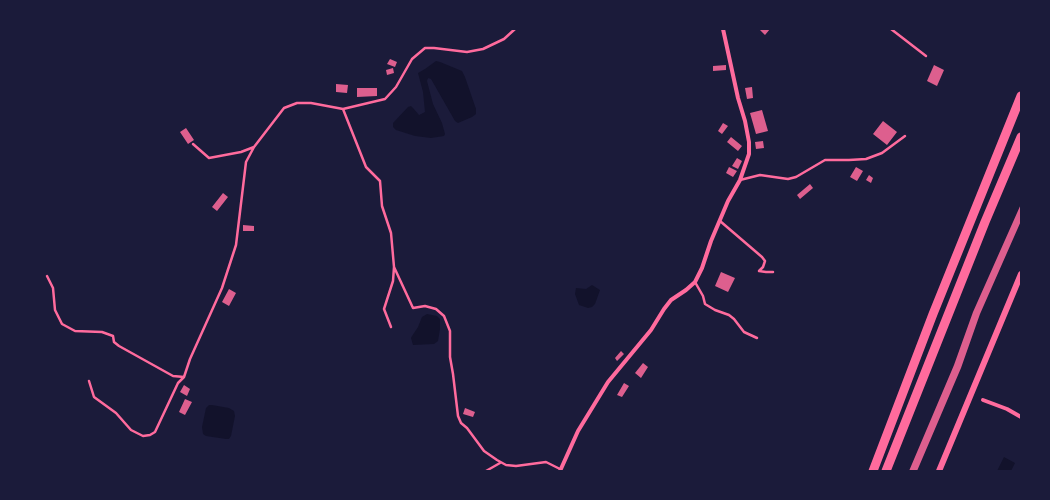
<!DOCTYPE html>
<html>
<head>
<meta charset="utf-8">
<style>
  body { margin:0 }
  #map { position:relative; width:1050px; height:500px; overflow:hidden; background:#1b1b3a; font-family:Mulish,sans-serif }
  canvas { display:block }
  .frame { position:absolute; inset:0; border:30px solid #1b1b3a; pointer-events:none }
</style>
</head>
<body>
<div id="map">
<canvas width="1050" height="500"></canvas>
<div class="frame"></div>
</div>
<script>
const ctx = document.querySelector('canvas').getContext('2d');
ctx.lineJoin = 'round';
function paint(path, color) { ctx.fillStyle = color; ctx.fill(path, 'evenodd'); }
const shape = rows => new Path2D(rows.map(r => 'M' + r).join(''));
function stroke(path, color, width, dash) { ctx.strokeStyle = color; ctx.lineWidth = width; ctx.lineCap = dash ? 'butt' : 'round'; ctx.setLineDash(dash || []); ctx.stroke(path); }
paint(shape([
  [436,61,440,62,462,71,465,77,476,109,476,114,472,117,458,123,455,121,431,79,428,78,427,81,433,104,442,123,445,134,444,136,431,138,415,136,396,130,393,127,393,123,408,107,411,106,413,108,419,115,425,112,423,92,418,73,425,69],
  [592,285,600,290,595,304,592,307,588,308,579,305,575,294,576,288,586,289],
  [427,314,437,316,440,319,440,329,438,341,434,344,413,345,411,338,412,336,418,327,422,317],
  [209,405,212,405,229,408,234,411,235,416,231,436,229,439,226,439,206,436,203,434,202,427,206,408],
  [1004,457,1015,463,1011,471,997,471]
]), '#12122b');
paint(shape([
  [761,29,770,29,765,35,760,30],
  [390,59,397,62,395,67,387,64],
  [726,65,726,70,713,71,713,66],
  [934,65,944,70,937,86,927,81],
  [393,68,394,73,387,75,386,70],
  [336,84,348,85,347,93,336,92],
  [752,87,753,98,747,99,745,88],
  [357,88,377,88,377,96,357,97],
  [762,110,768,131,756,134,750,113],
  [883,121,897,132,887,145,873,134],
  [723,123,728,126,722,134,718,131],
  [186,128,194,140,188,144,180,132],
  [731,137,742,146,738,151,727,142],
  [763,141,764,148,756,149,755,142],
  [737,158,742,161,738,169,732,166],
  [729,167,737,171,733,177,726,173],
  [856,167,863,171,857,181,850,177],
  [869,175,873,178,871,183,866,180],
  [810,184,813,188,800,199,797,195],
  [223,193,228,197,217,211,212,207],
  [1021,204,1021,221,980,314,961,368,917,471,909,471,954,365,973,312],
  [243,225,254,226,254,231,243,231],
  [721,272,735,278,728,292,715,286],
  [229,289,236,293,229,306,222,302],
  [621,351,624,354,617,361,615,358],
  [643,363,648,367,641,378,635,373],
  [624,383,629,386,622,397,617,395],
  [184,385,190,389,187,396,180,392],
  [185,399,192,402,185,415,179,412],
  [465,408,475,412,473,417,463,414]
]), '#dd5f8e');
stroke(shape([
  [891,29,926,56],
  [343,109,366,167,380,181,382,206,391,233,394,267,393,281,384,309,391,327],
  [193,144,209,158,241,152,254,147],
  [740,180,760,175,788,179,796,177,825,160,849,160,866,159,882,153,905,136],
  [720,221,762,257,765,261,763,267,759,271,766,272,773,272],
  [394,267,413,308,425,306,436,309,444,316,450,331,450,357,453,374,458,416,461,423,467,428,484,451,497,460,506,465,516,466,546,462,560,469],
  [47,276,53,288,55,310,62,324,75,331,102,332,113,336,114,342,119,346,173,376,184,377],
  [695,282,703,296,705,304,715,310,729,315,734,319,744,332,757,338],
  [89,381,94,397,116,413,131,430,143,436,150,435,155,432,178,383,184,377,190,359,222,288,236,245,246,162,254,147,284,108,297,103,311,103,343,109,385,99,396,87,412,59,425,48,434,48,467,52,483,49,504,39,515,29],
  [486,471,500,463]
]), '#ff6b9d', 2.5);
stroke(shape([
  [983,400,1007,409,1021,417],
  [560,471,578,431,608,382,651,330,664,309,671,300,686,290,695,282,702,268,711,241,728,201,740,180,749,154,749,142,745,121,738,98,723,29]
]), '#ff6b9d', 4);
stroke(shape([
  [939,471,1021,274]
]), '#ff6b9d', 6);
stroke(shape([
  [873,471,933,314,1021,96],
  [886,471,985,222,1021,137]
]), '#ff6b9d', 9);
</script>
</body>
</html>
